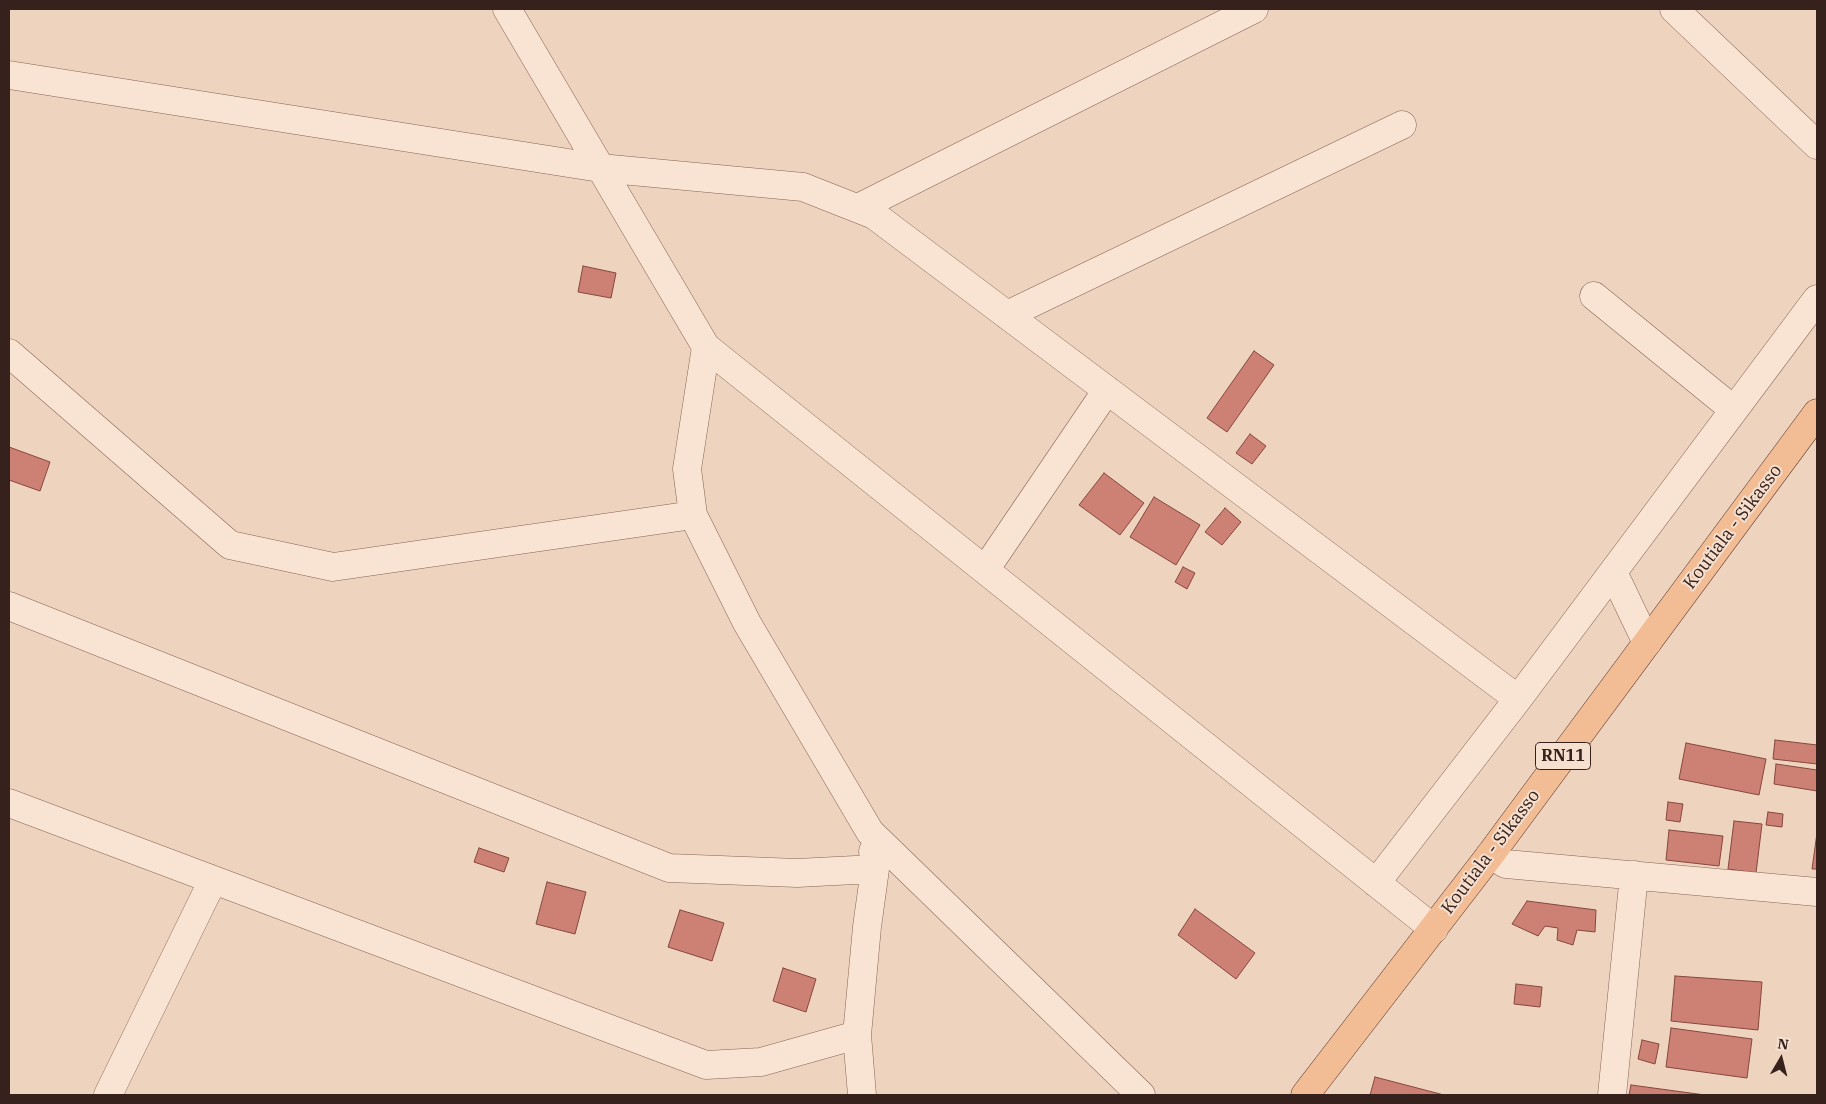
<!DOCTYPE html>
<html>
<head>
<meta charset="utf-8">
<style>
  body { margin:0 }
  #map { position:relative; width:1826px; height:1104px; overflow:hidden; background:#eed3bf; font-family:"IBM Plex Serif",serif }
  canvas { display:block }
  .frame { position:absolute; inset:0; border:10px solid #36211c; pointer-events:none }
  .north { position:absolute; left:1756px; top:1034px; width:50px; height:50px; -webkit-text-stroke:4px #f5dfce; paint-order:stroke; rotate:8deg; font-size:14px; font-weight:700; line-height:20px; text-align:center; color:#36211c }
  .north::after { content:''; display:block; margin:auto; width:18px; height:22px; background:#36211c; clip-path:polygon(50% 0,100% 100%,50% 72%,0 100%) }
</style>
</head>
<body>
<div id="map">
<canvas width="1826" height="1104"></canvas>
<div class="frame"></div>
<div class="north">N</div>
</div>
<script>
const ctx = document.querySelector('canvas').getContext('2d');
ctx.lineJoin = 'round';
function paint(path, color) { ctx.fillStyle = color; ctx.fill(path, 'evenodd'); }
const shape = rows => new Path2D(rows.map(r => 'M' + r).join(''));
function stroke(path, color, width, dash) { ctx.strokeStyle = color; ctx.lineWidth = width; ctx.lineCap = dash ? 'butt' : 'round'; ctx.setLineDash(dash || []); ctx.stroke(path); }
function drawText(font, color, halo, rows, align = 'center') {
  ctx.font = font + ' "IBM Plex Serif",serif'; ctx.lineWidth = 4; ctx.setLineDash([]); ctx.textBaseline = 'middle'; ctx.strokeStyle = halo; ctx.fillStyle = color; for (const [text, x, y, turn = 0] of rows) {
    ctx.save(); ctx.translate(x, y); ctx.rotate((+turn || 0) * Math.PI / 180); ctx.textAlign = isNaN(turn) ? turn : align; if (halo) ctx.strokeText(text, 0, 0); ctx.fillText(text, 0, 0); ctx.restore();
  }
}
const building = shape([
  [583,266,616,273,611,298,578,292,583,266],
  [1254,351,1274,365,1227,432,1207,418,1254,351],
  [1250,434,1266,446,1252,464,1236,453,1250,434],
  [9,447,50,462,40,491,9,480,9,447],
  [1104,473,1144,503,1120,535,1079,505,1104,473],
  [1154,497,1200,525,1176,565,1130,537,1154,497],
  [1225,508,1241,522,1222,545,1205,532,1225,508],
  [1183,567,1195,573,1187,589,1175,582,1183,567],
  [1775,740,1817,745,1817,764,1773,759,1775,740],
  [1686,743,1766,759,1759,795,1679,779,1686,743],
  [1776,764,1817,770,1817,791,1774,784,1776,764],
  [1668,802,1683,804,1680,822,1666,820,1668,802],
  [1768,812,1783,814,1782,827,1766,825,1768,812],
  [1734,821,1762,824,1756,873,1728,869,1734,821],
  [1669,830,1723,836,1719,866,1666,860,1669,830],
  [1817,833,1817,869,1812,869,1817,833],
  [479,848,509,858,504,872,474,862,479,848],
  [547,882,586,892,575,934,536,924,547,882],
  [1527,901,1596,910,1595,932,1577,930,1573,945,1557,940,1558,928,1545,926,1538,936,1512,924,1527,901],
  [1195,909,1255,953,1236,979,1178,935,1195,909],
  [680,910,724,923,712,961,668,947,680,910],
  [783,968,816,979,806,1012,773,1001,783,968],
  [1675,976,1762,982,1758,1030,1671,1021,1675,976],
  [1516,984,1542,987,1540,1007,1514,1004,1516,984],
  [1671,1028,1752,1039,1747,1078,1666,1067,1671,1028],
  [1642,1040,1659,1044,1655,1064,1638,1059,1642,1040],
  [1375,1077,1444,1095,1370,1095,1375,1077],
  [1631,1085,1705,1095,1629,1095,1631,1085]
]);
paint(building, '#cc8174');
stroke(building, '#86463d', 1);
const minor = shape([
  [507,9,706,347,1434,929],
  [1674,9,1817,145],
  [9,75,600,168,803,187,874,215,1518,699],
  [858,208,1254,9],
  [1594,296,1734,410],
  [1007,315,1402,125],
  [706,347,687,469,693,515,747,623,870,832,1141,1095],
  [9,353,230,545,333,567,693,515],
  [985,570,1107,390],
  [1613,572,1647,643],
  [9,606,669,868,797,873,875,869],
  [9,803,706,1065,761,1062,857,1035],
  [1490,855,1506,864,1817,892],
  [1376,883,1518,699,1817,299],
  [108,1095,213,880],
  [862,1095,857,1035,867,927,875,869,873,851],
  [1612,1095,1634,875]
]);
const major = shape([
  [1305,1095,1490,855,1817,413]
]);
stroke(minor, '#866457', 29);
stroke(major, '#54342c', 29);
stroke(minor, '#f9e3d2', 28);
stroke(major, '#f2bc95', 28);
for (const [x, y, w] of [
  [1563,756,55]
]) { const box = new Path2D(); box.roundRect(x - w / 2, y - 13.5, w, 27, 4); ctx.fillStyle = '#f5dfce'; ctx.fill(box); stroke(box, '#36211c', 1); }
drawText('bold 16px', '#36211c', null, [
  ["RN11",1563,756]
]);
drawText('18px', '#36211c', '#f5dfce', [
  ["Koutiala - Sikasso",1733,527,-53],
  ["Koutiala - Sikasso",1491,852,-53]
]);
</script>
</body>
</html>
